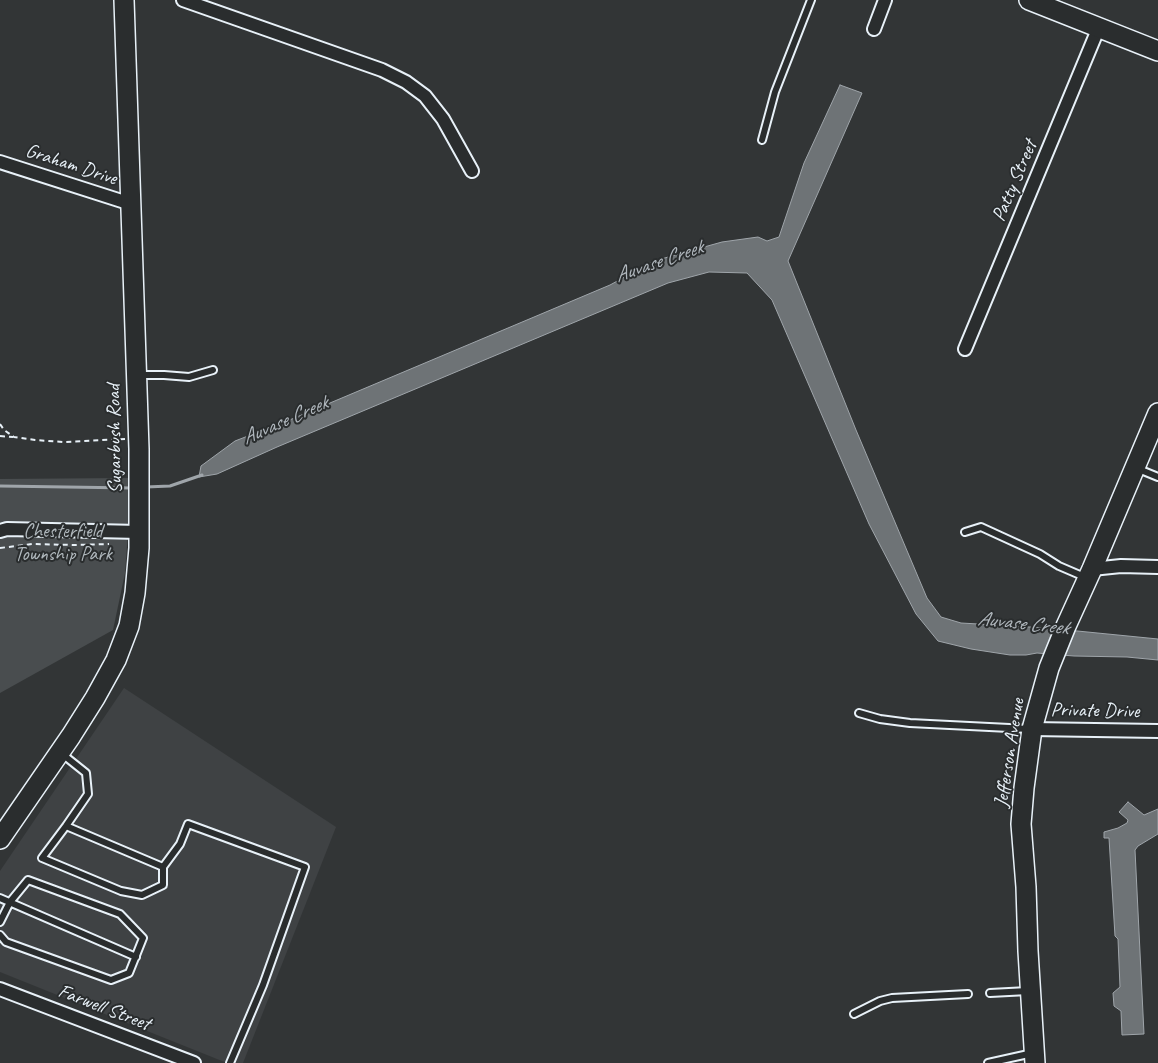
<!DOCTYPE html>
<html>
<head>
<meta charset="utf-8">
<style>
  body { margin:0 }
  canvas { display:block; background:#323536 }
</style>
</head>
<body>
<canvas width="1158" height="1063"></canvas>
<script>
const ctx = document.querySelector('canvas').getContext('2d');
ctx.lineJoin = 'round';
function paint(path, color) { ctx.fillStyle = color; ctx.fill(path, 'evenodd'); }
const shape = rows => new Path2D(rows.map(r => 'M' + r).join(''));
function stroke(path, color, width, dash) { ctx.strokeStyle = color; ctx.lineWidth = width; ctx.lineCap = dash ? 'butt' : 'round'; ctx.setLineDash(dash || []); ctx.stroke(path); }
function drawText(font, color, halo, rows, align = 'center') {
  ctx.font = font + ' Caveat,sans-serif'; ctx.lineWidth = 4; ctx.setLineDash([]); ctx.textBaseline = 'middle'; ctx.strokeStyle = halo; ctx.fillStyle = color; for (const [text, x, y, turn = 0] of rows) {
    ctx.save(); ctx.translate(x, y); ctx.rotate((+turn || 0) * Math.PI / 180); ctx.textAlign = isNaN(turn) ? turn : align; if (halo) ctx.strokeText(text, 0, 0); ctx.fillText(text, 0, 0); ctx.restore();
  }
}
paint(shape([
  [124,688,336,827,243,1063,227,1063,0,972,0,871]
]), '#3f4244');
paint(shape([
  [130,478,129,518,125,573,113,630,0,693,0,479]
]), '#494d4f');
const water = shape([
  [840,85,862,93,788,261,856,430,927,598,941,617,961,623,1047,628,1158,639,1158,660,1127,657,1074,656,1037,653,1026,655,1010,655,971,649,938,641,916,614,869,524,772,300,747,273,709,272,668,283,277,447,217,474,199,477,201,466,235,441,292,419,610,285,654,261,722,242,758,237,767,241,779,237,804,163,840,85],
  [1128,802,1144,815,1158,809,1158,834,1138,846,1135,850,1144,1034,1122,1035,1121,1011,1114,1006,1113,993,1120,987,1118,939,1115,936,1109,838,1104,838,1104,832,1118,828,1127,823,1128,820,1119,812,1128,802]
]);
paint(water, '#6e7376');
stroke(water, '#9fa5aa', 1);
stroke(shape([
  [0,486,132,488],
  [146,487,170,486,202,475]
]), '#9fa5aa', 3);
const lane = shape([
  [762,140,775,92,811,0],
  [138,375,164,375,189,377,213,370],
  [1136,468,1158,477],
  [965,532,981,527,1040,554,1059,566,1087,578],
  [859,713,880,719,910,723,1029,729],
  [61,753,86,773,88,794,66,826,42,858,121,891,142,895,163,885,163,867,66,826],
  [163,867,180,844,188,824,305,867,263,985,230,1063],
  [0,898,136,957],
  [0,922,10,902,28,880,120,914,143,938,129,973,111,980,6,942,0,935],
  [990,993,1028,991],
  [854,1014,880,1001,892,998,968,994],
  [988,1063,1033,1053]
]);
const street = shape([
  [183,0,382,70,406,82,425,96,443,119,472,171],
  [874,29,885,0],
  [0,162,131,204],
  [965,349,1099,27],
  [0,531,7,529,139,532],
  [1092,569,1121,566,1158,567],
  [1032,729,1158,731],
  [0,989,194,1063]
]);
const secondary = shape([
  [1029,0,1158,51],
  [0,839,71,736,95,698,116,660,129,626,135,593,139,548,139,449,124,0],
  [1035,1063,1028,951,1026,887,1021,824,1024,788,1032,729,1049,668,1066,626,1092,569,1158,413]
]);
stroke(lane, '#e8f1f8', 10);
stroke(street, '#e8f1f8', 16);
stroke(secondary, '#e8f1f8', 22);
stroke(shape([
  [0,424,4,430,14,437,35,440,64,442,125,439],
  [0,436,13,437],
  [0,548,32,544,74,545,109,544]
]), '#e8f1f8', 2, [5, 4]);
stroke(lane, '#2a2d2e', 6);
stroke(street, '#2a2d2e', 12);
stroke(secondary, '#2a2d2e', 19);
drawText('20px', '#e8f1f8', '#2a2d2e', [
  ["Graham Drive",71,165,18],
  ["Patty Street",1015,181,-67],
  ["Sugarbush Road",115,439,-91],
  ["Private Drive",1095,711,1],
  ["Jefferson Avenue",1010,753,-81],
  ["Farwell Street",104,1008,21]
]);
drawText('20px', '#b0b8bd', '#2a2d2e', [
  ["Chesterfield",63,532],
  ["Township Park",63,555]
]);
drawText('italic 21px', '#b1b8be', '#2a2d2e', [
  ["Auvase Creek",659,262,-19],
  ["Auvase Creek",285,421,-24],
  ["Auvase Creek",1023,624,6]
]);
</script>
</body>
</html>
